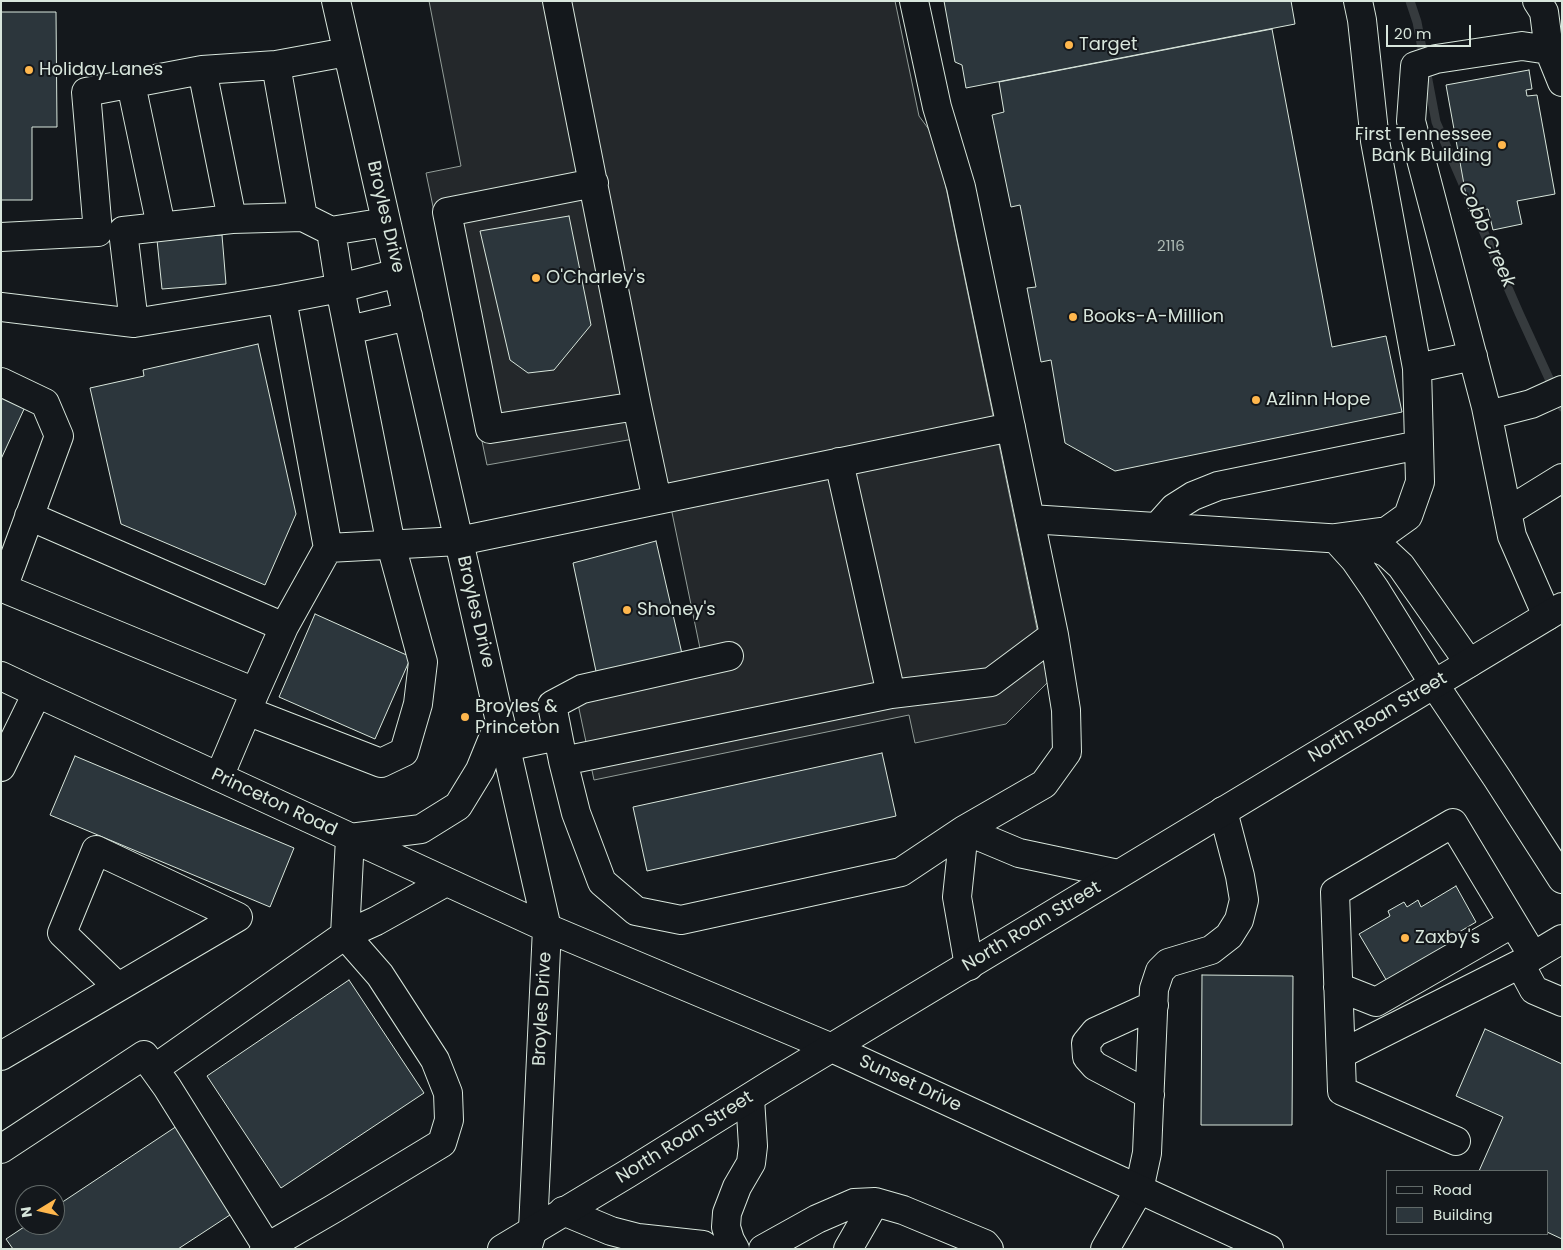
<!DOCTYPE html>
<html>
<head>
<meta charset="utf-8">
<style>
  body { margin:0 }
  #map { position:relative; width:1563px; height:1250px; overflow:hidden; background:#14181c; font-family:Poppins,sans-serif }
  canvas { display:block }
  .frame { position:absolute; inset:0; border:2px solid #d8e6dc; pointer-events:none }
  .legend { position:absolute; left:1386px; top:1170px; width:162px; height:65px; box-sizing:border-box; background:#14181c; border:1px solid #626a69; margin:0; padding:6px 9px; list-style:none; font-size:15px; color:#d8e6dc }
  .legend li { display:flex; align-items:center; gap:10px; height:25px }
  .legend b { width:25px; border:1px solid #626a69 }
  .north { position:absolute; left:15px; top:1185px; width:50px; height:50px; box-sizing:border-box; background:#14181c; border:1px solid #626a69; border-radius:50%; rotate:261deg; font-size:14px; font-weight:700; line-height:20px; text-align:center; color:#d8e6dc }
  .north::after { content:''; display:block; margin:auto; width:18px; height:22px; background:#ffb74d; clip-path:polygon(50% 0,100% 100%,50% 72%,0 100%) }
  .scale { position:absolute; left:1386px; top:25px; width:85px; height:22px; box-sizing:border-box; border:2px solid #d8e6dc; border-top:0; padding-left:6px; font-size:15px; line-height:18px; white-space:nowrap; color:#d8e6dc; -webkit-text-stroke:4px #14181c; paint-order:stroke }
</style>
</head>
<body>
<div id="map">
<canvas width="1563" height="1250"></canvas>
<div class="frame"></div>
<ul class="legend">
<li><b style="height:6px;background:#14181c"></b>Road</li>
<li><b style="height:14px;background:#2c363c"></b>Building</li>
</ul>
<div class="north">N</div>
<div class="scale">20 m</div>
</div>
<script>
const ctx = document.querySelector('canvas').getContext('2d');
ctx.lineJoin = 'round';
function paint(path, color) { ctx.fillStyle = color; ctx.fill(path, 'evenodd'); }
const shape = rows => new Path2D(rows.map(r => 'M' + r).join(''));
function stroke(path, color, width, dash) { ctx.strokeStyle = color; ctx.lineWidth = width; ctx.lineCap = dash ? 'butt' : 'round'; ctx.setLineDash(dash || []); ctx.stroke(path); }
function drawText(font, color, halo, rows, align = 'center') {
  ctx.font = font + ' Poppins,sans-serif'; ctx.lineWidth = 4; ctx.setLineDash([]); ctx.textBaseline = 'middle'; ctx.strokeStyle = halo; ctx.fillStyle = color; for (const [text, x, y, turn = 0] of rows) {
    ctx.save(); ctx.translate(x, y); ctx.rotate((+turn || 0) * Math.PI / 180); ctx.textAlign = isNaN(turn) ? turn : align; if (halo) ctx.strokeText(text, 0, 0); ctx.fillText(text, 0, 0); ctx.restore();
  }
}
const parking = shape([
  [429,1,895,1,919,116,936,139,1048,682,1006,724,915,743,909,715,594,780,574,685,702,658,656,435,487,465,426,173,461,166,429,1]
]);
paint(parking, '#24282b');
stroke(parking, '#939e99', 1);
stroke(shape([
  [1410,1,1417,22,1436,122,1519,313,1562,407]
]), '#363b3e', 9);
const building = shape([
  [944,1,1291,1,1295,24,966,88,962,65,955,62,944,1],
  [1,12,56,12,57,127,32,127,32,200,1,200,1,12],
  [1272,29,1332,347,1386,336,1402,412,1115,471,1065,443,1051,360,1041,362,1027,288,1036,287,1020,205,1011,207,992,115,1004,112,999,82,1272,29],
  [1529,70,1532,89,1526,90,1527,96,1537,95,1555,194,1517,201,1522,224,1493,230,1488,209,1469,212,1446,85,1529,70],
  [569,216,591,325,554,370,528,373,510,360,480,231,569,216],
  [222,235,226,284,162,289,157,240,222,235],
  [258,344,296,514,265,585,121,524,90,388,144,376,143,370,258,344],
  [1,396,25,407,1,459,1,396],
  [656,541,683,658,597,676,573,563,656,541],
  [315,614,411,657,375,739,279,697,315,614],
  [882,753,896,816,647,871,633,807,882,753],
  [75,756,294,848,270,907,50,815,75,756],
  [1456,886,1476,922,1444,941,1448,948,1388,983,1359,934,1390,916,1388,911,1404,902,1407,907,1418,900,1421,907,1456,886],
  [1202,975,1293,976,1292,1125,1201,1125,1202,975],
  [349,980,424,1093,281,1188,207,1076,349,980],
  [1485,1029,1562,1064,1562,1239,1547,1232,1547,1171,1479,1171,1503,1117,1456,1096,1485,1029],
  [180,1124,236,1211,178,1249,13,1249,6,1239,27,1225,55,1225,55,1207,180,1124]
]);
paint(building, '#2c363c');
stroke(building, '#d8e6dc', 1);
const minor = shape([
  [336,1,547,928,533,1229,527,1249],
  [557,1,637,406,657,500],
  [1537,1,1544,12,1549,50],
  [202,70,232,219],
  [131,84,161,226],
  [594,183,447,212,490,429,637,406],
  [303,217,276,65,347,52],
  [331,231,386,222],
  [1,237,98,232,86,92,202,70,276,65],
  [1,307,134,323],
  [349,330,408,316],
  [1417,368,1473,356],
  [1,382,45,403,59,436,3,588,255,692,219,777],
  [1488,415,1531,404,1562,390],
  [839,462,891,694],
  [1507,512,1562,478],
  [29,516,284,627],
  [1030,519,1359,540,1387,553,1401,566,1469,663],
  [1157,527,1174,508,1193,496,1218,486,1419,445],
  [1335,538,1387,531,1408,516,1420,482,1417,368,1375,141,1362,20,1358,1],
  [1335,538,1355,560,1375,589,1434,684,1497,778,1562,879],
  [328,548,459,541,1011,427],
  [1547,616,1512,536,1486,407,1411,121,1415,66,1436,59,1522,46,1549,50,1562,82],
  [729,656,582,689,552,705,563,761,576,813,602,882,636,911,681,920,901,872,964,830,1044,784,1067,752,1066,710,1054,635,961,187,937,107,914,1],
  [1,676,37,693,547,928,832,1048],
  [255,692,284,627,328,548,282,299],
  [247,711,381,763,404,752,418,704,423,662,391,545,340,288,331,231,303,217,232,219,123,231,134,323,282,299,340,288,398,273],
  [505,747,558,736],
  [563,761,891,694,991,682,1054,635],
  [1,767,37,693],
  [350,838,345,935,376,921,446,882],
  [350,838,421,829,458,806,480,770,500,721],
  [1562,939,1520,964,1534,990,1562,1002],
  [969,966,957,897,964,830,1019,853,1118,874],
  [1338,987,1376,1002,1513,923],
  [1341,1054,1520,964],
  [1,1056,238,917,96,850,62,933,118,987],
  [154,1069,345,935,380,975,435,1060,448,1093,449,1120,442,1143,333,1209,264,1249],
  [1150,1095,1095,1066,1087,1057,1086,1043,1095,1032,1154,1005],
  [1456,1141,1342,1091,1335,892,1453,823,1533,956],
  [1,1149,144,1055,167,1087,267,1247],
  [563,1211,611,1231,638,1238,703,1245,708,1249],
  [735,1249,730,1240,726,1227,727,1213,737,1187,751,1163,753,1146,750,1098],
  [763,1249,817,1219,854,1203,875,1202,903,1210,985,1244,989,1249],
  [848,1249,875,1202],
  [1105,1249,1139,1190,1147,1153,1154,989,1160,971,1168,963,1211,950,1229,936,1239,920,1244,900,1240,876,1223,811]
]);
const major = shape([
  [832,1048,1269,1249],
  [502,1249,627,1174,773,1083,1562,607]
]);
stroke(minor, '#d8e6dc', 30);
stroke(major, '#d8e6dc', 30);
stroke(minor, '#14181c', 28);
stroke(major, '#14181c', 28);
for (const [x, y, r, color] of [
  [1069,45,5,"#ffb74d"],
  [29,70,5,"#ffb74d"],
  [1502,145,5,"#ffb74d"],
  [536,278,5,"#ffb74d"],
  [1073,317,5,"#ffb74d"],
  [1256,400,5,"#ffb74d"],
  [627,610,5,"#ffb74d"],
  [465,717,5,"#ffb74d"],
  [1405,938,5,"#ffb74d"]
]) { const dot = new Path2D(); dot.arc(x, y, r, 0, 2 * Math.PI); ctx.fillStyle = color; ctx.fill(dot); stroke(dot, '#14181c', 2); }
drawText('15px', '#adbab4', null, [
  ["2116",1171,247]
]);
drawText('18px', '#d8e6dc', '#14181c', [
  ["Target",1079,45],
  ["Holiday Lanes",39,70],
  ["First Tennessee",1492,135,"right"],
  ["Bank Building",1492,156,"right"],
  ["O'Charley's",546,278],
  ["Books-A-Million",1083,317],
  ["Azlinn Hope",1266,400],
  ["Shoney's",637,610],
  ["Broyles &",475,707],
  ["Princeton",475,728],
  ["Zaxby's",1415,938]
], 'left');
drawText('18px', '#d8e6dc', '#14181c', [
  ["Broyles Drive",385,217,77],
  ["Broyles Drive",475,612,77],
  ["North Roan Street",1378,718,-31],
  ["Princeton Road",274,803,25],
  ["North Roan Street",1032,927,-31],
  ["Broyles Drive",543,1009,-87],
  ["Sunset Drive",910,1084,25],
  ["North Roan Street",685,1138,-32]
]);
drawText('italic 19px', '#d8e6dc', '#14181c', [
  ["Cobb Creek",1486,235,66]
]);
</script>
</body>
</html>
